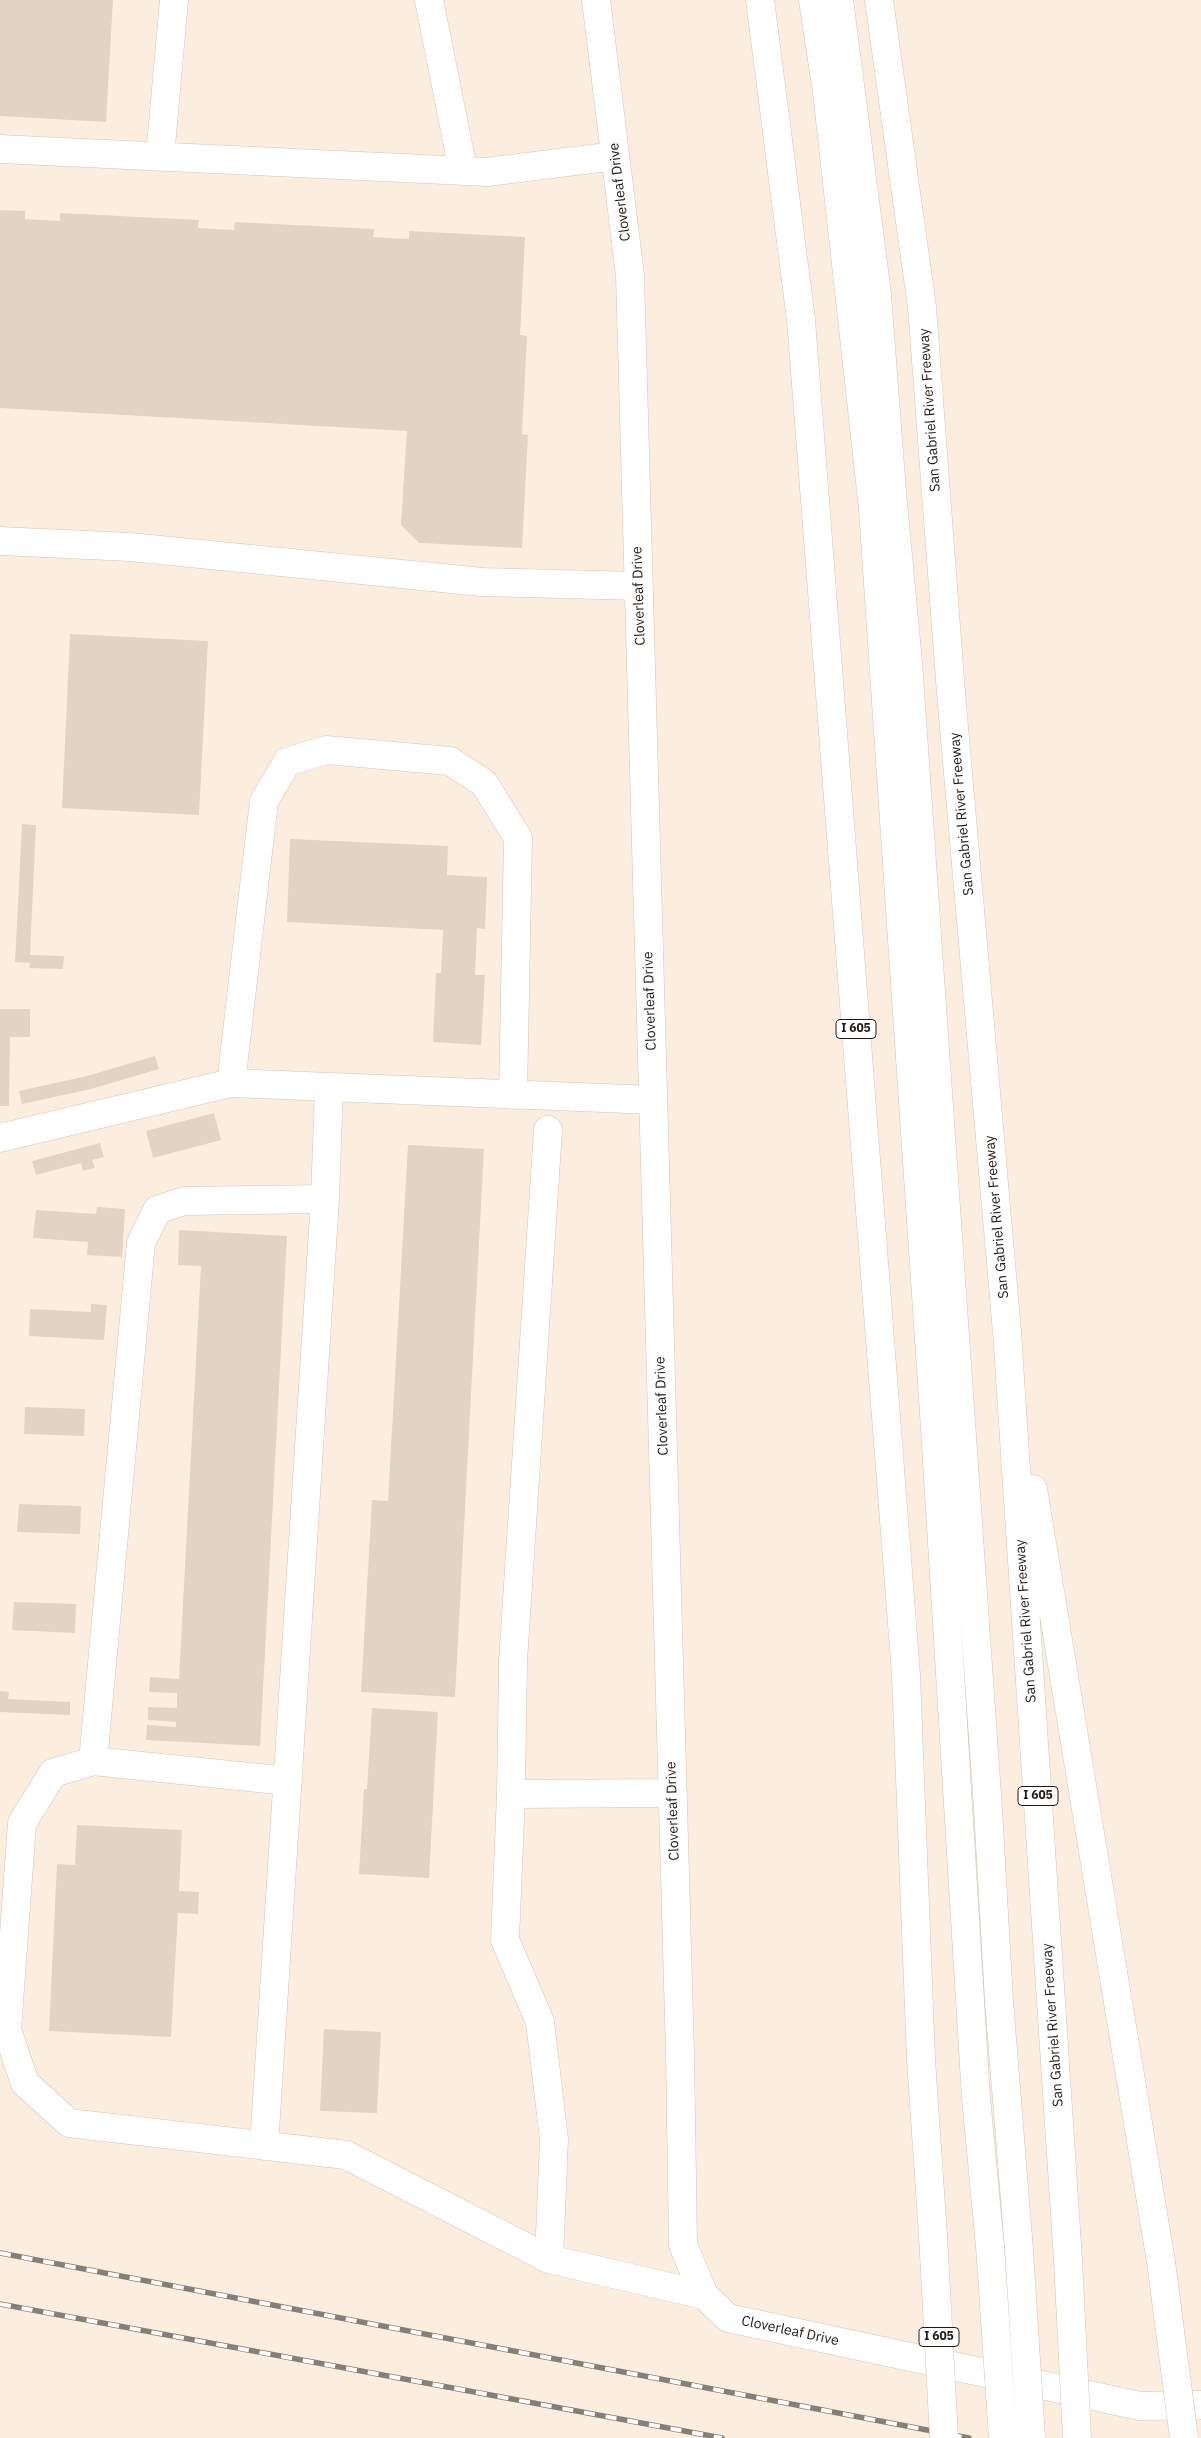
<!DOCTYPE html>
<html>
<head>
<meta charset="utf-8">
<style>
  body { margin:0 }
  canvas { display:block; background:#fbeedf }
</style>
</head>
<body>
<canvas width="1201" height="2438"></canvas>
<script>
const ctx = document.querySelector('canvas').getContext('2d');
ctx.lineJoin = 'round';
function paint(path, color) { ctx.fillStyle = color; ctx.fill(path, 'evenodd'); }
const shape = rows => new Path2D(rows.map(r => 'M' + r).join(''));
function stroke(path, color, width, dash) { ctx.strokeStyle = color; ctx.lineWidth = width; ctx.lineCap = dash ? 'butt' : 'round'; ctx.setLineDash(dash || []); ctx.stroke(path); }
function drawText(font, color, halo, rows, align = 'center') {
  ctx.font = font + ' "IBM Plex Sans",sans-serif'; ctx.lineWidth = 4; ctx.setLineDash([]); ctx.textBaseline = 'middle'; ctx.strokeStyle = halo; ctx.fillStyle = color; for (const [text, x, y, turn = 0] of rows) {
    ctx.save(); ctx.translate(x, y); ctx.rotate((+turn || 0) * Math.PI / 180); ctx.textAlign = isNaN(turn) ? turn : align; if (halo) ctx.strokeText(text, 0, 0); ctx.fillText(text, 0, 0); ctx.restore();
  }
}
paint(shape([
  [0,0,113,0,106,122,0,116],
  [0,210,25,211,25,219,60,221,60,213,199,220,198,228,234,230,235,222,374,229,373,237,409,239,409,231,525,237,520,335,527,336,522,434,528,435,522,548,419,543,401,525,407,431,0,408],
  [70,634,208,641,199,815,62,808],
  [22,824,36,825,30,955,64,956,63,969,29,968,30,963,15,962],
  [290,839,448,846,447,875,487,877,485,929,477,928,475,975,485,975,481,1045,433,1042,436,973,441,973,443,930,287,922],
  [0,1009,30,1009,30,1037,10,1037,9,1106,0,1106],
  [155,1056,159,1069,91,1089,22,1104,19,1091,87,1076],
  [214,1113,221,1140,153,1158,146,1131],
  [100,1143,104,1157,92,1160,95,1168,83,1171,81,1163,36,1175,32,1161],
  [408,1145,484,1149,455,1697,361,1692,372,1500,388,1501],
  [97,1207,125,1209,122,1257,87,1255,88,1242,33,1238,36,1210,96,1214],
  [179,1230,287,1236,260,1746,146,1740,147,1725,176,1727,176,1722,148,1720,148,1707,177,1708,177,1693,149,1692,150,1677,179,1679,201,1266,178,1265],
  [91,1304,107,1305,104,1340,29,1336,30,1309,91,1312],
  [25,1407,85,1409,84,1436,24,1434],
  [19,1504,81,1506,80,1534,17,1532],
  [14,1602,76,1604,75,1633,12,1630],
  [0,1691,9,1692,8,1699,70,1702,70,1715,0,1712],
  [372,1708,438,1712,429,1878,359,1874,364,1789,367,1789],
  [77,1825,182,1830,179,1891,199,1892,198,1914,178,1913,171,2037,49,2031,57,1864,75,1865],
  [324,2029,381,2032,377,2113,320,2111]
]), '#e1d4c5');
const minor = shape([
  [429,0,463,170],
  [596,0,630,275,680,2053,683,2245,704,2295,728,2318,1140,2406,1201,2405],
  [0,149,487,172,615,156],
  [160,157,174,0],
  [0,541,130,547,482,582,639,586],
  [231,1083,264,801,287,762,326,750,450,761,484,783,518,838,513,1095],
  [329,1088,325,1199,184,1201,157,1210,141,1243,93,1761,53,1773,22,1823,7,2030,25,2083,69,2123,346,2155,549,2259],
  [548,1130,513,1661,511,1794,673,1793],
  [0,1138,231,1083,653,1100],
  [93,1761,288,1781],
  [511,1794,505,1940,540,2022,554,2139,549,2259,704,2295],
  [264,2146,325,1199]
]);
const highway = shape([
  [760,0,801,320,906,1675,921,2060,933,2235],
  [813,0,827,92,873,509,935,1428,976,2098,990,2246],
  [839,0,877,294,892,492,908,662,988,1809,999,2001,1019,2250],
  [879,0,922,307,951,693,1007,1332,1068,2260],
  [1033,1489,1161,2262]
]);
stroke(minor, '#d1c5b6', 29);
stroke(highway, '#d1c5b6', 29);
stroke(minor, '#fff', 28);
stroke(highway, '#fff', 28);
const rail = shape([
  [0,2253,969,2438],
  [0,2304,722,2438]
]);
stroke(rail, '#877e75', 5.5);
stroke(rail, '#fff', 4, [11]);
const highwayBridge = shape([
  [933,2235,944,2438],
  [990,2246,1003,2438],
  [1019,2250,1031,2438],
  [1068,2260,1077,2438],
  [1161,2262,1184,2438]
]);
stroke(highwayBridge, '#d1c5b6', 29, []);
stroke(highwayBridge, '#fff', 28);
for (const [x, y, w] of [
  [856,1029,40],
  [1038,1796,40],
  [939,2337,40]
]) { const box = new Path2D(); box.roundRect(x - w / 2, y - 9.5, w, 19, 4); ctx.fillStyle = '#fff'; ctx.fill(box); stroke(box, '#1f1a15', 1); }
drawText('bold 12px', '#1f1a15', null, [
  ["I 605",856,1029],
  ["I 605",1038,1796],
  ["I 605",939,2337]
]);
drawText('14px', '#1f1a15', '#fff', [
  ["Cloverleaf Drive",620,192,-97],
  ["San Gabriel River Freeway",930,410,-94],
  ["Cloverleaf Drive",639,596,-92],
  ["San Gabriel River Freeway",962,814,-95],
  ["Cloverleaf Drive",650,1001,-92],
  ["San Gabriel River Freeway",997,1217,-95],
  ["Cloverleaf Drive",662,1406,-92],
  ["San Gabriel River Freeway",1026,1621,-94],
  ["Cloverleaf Drive",673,1811,-92],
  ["San Gabriel River Freeway",1053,2025,-94],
  ["Cloverleaf Drive",790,2331,12]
]);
</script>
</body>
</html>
